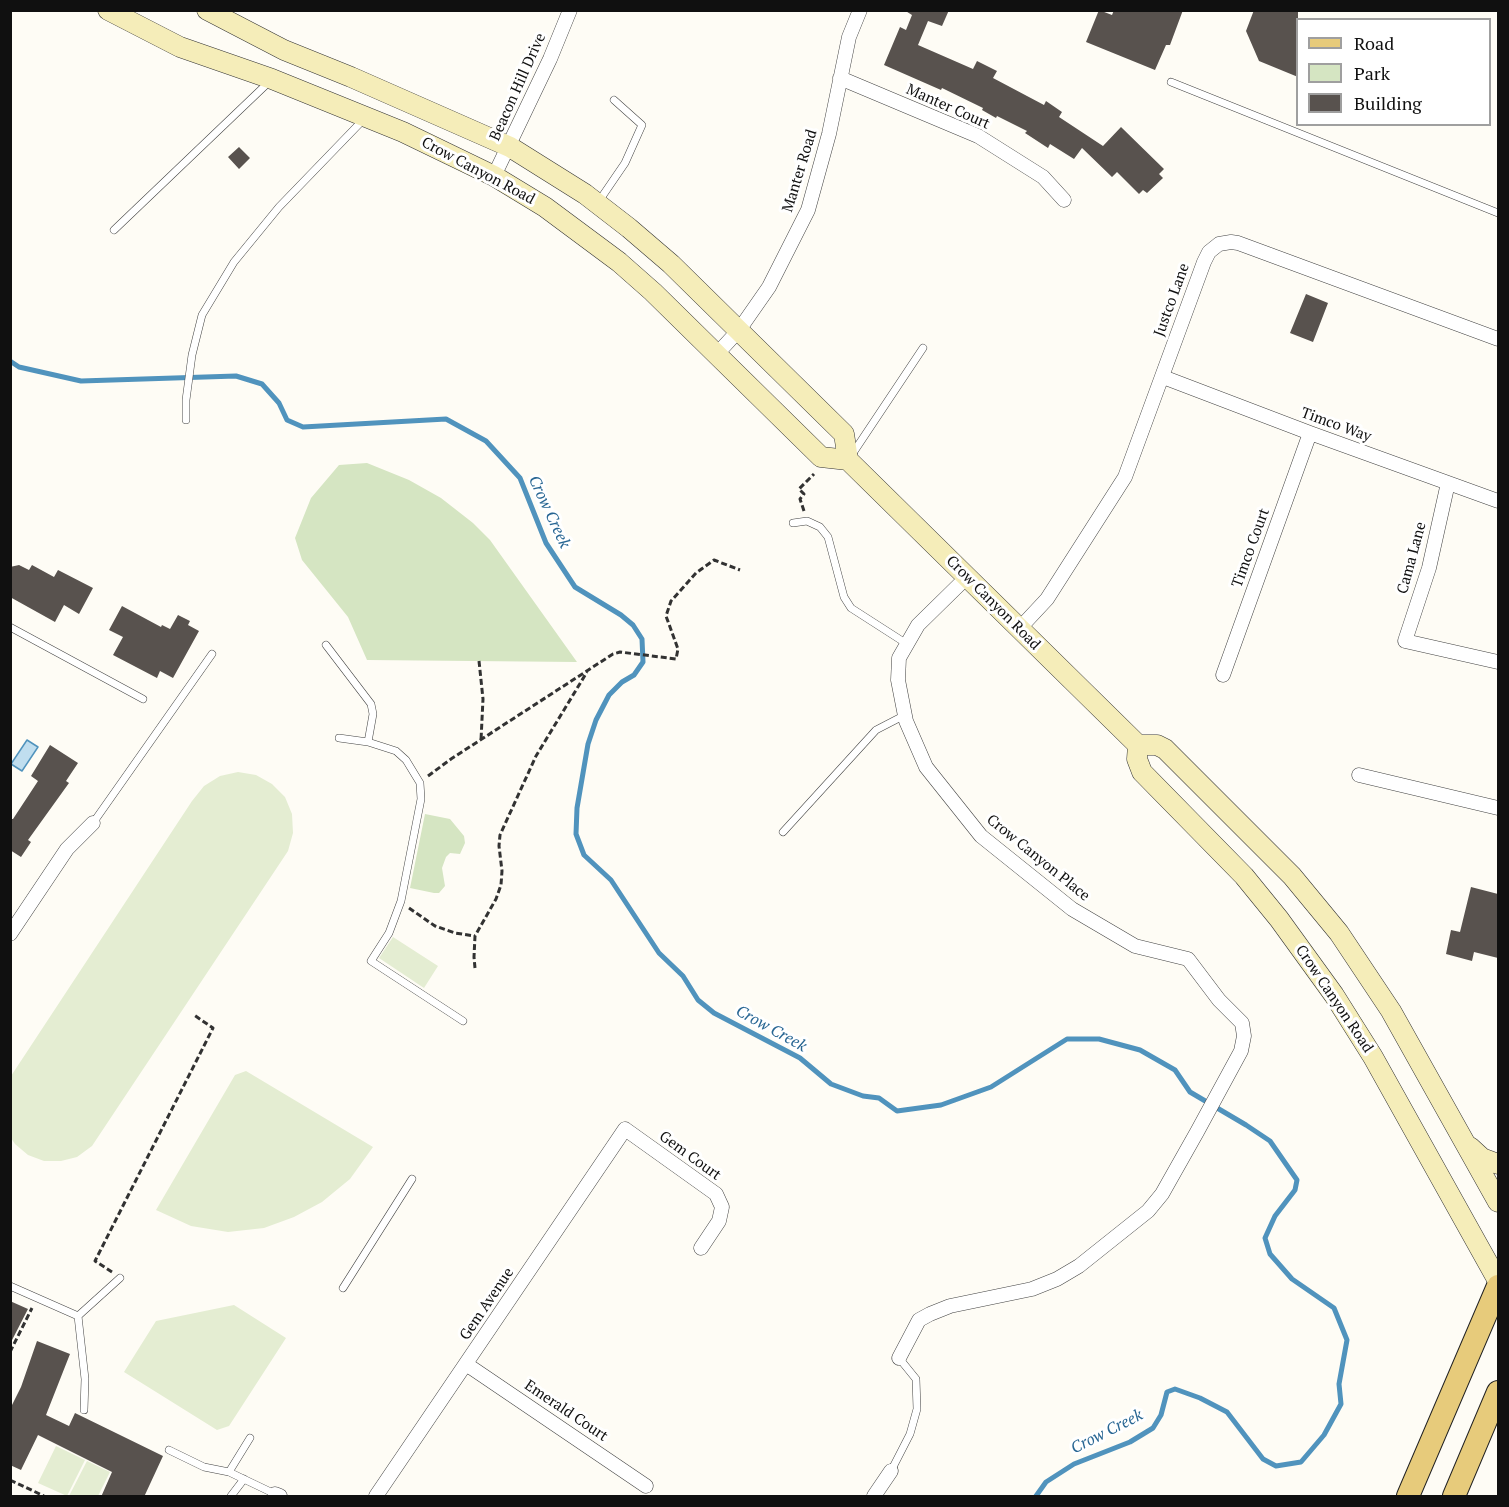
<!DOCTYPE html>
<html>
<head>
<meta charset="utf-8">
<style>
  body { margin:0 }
  #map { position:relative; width:1509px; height:1507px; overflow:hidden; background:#fefcf5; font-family:"PT Serif",serif }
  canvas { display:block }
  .frame { position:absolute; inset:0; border:12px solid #101010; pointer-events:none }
  .legend { position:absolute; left:1296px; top:18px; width:195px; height:108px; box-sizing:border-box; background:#fff; border:2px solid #9f9f9f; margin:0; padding:8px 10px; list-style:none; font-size:18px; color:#101010 }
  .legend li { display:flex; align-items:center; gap:12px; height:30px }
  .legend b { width:30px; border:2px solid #9f9f9f }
</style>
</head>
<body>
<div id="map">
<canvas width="1509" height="1507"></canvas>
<div class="frame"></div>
<ul class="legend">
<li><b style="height:8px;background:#e7cb7b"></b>Road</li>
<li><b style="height:16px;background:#d5e5c2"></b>Park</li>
<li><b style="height:16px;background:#58524e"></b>Building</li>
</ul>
</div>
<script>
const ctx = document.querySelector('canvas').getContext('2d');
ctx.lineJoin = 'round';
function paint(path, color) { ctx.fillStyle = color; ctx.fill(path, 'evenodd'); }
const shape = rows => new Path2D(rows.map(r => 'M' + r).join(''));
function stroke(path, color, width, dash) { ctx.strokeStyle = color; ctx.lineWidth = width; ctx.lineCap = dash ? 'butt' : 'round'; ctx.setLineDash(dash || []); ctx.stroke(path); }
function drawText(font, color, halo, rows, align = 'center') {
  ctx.font = font + ' "PT Serif",serif'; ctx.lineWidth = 6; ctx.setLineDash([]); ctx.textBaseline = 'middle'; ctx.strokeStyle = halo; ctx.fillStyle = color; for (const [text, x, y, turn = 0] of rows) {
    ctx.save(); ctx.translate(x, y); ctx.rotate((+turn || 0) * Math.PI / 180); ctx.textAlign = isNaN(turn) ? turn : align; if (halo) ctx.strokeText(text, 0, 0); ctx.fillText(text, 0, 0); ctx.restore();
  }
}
paint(shape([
  [367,463,409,480,441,498,473,523,490,540,577,662,367,660,348,617,302,560,295,538,311,498,339,465],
  [425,814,450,819,464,836,465,843,460,854,450,853,446,857,442,868,445,886,439,893,434,893,410,888]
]), '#d5e5c2');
paint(shape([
  [238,772,256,775,272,784,285,797,292,814,293,833,288,851,92,1146,77,1157,61,1161,44,1161,28,1155,15,1144,11,1138,11,1076,192,801,204,786,220,776],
  [393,937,438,966,424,988,379,958],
  [246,1071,373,1147,350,1179,322,1202,294,1217,264,1228,228,1232,191,1226,156,1210,235,1075],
  [234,1305,286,1338,229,1426,217,1430,124,1372,156,1321],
  [56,1446,85,1460,67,1496,38,1483],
  [87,1461,110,1472,98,1496,69,1496]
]), '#e4edd2');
const water = shape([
  [27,740,38,747,22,771,11,764,27,740]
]);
paint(water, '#c0deef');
stroke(water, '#5093bd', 1.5);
stroke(shape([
  [10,361,19,367,81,381,236,376,262,384,279,403,287,420,303,427,446,419,486,441,520,478,546,543,575,587,621,615,633,625,642,639,643,662,634,675,622,682,609,695,596,720,588,744,577,808,576,834,584,855,611,880,659,953,683,976,698,1000,714,1013,800,1058,831,1084,863,1096,879,1098,897,1111,941,1105,991,1087,1067,1039,1099,1039,1140,1050,1175,1070,1190,1092,1246,1125,1270,1141,1297,1180,1295,1190,1275,1216,1265,1238,1270,1254,1292,1279,1334,1308,1347,1340,1339,1384,1341,1404,1324,1435,1301,1462,1276,1466,1263,1459,1227,1412,1200,1398,1175,1389,1167,1392,1161,1415,1153,1428,1130,1442,1074,1464,1046,1482,1036,1496]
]), '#5093bd', 5);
paint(shape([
  [904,10,949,10,942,26,928,21,918,45,973,69,977,61,997,71,993,78,1044,105,1046,101,1062,112,1059,117,1103,146,1121,127,1164,169,1159,174,1163,178,1147,193,1143,190,1139,194,1117,172,1112,177,1082,148,1074,159,1050,144,1048,148,1025,133,1027,131,997,116,996,118,982,110,983,108,942,88,941,90,884,65,900,27,906,30,912,15],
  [1099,10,1112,15,1114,10,1183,10,1170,45,1166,45,1155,70,1086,42],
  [1254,10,1298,10,1298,77,1259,61,1246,31],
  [239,147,250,158,239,169,228,157],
  [1306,294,1328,303,1313,342,1290,333],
  [19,565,29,570,32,565,54,577,58,570,93,588,79,614,64,605,55,622,10,597,10,567],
  [122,606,161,627,162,625,170,629,178,615,190,621,188,625,199,631,173,678,160,671,157,678,113,655,123,637,109,630],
  [50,745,78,763,66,781,69,783,28,840,31,842,21,857,10,850,10,819,13,819,38,781,31,776],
  [1471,887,1498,894,1498,958,1474,952,1472,961,1446,954,1451,930,1460,932],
  [10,1301,28,1309,10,1344],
  [37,1341,70,1354,46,1415,69,1426,75,1413,163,1456,144,1497,101,1497,112,1472,38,1435,21,1470,10,1465,10,1409,21,1387]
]), '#58524e');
const service = shape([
  [1171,82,1498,213],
  [599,201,625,163,642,125,614,100],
  [114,230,270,81],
  [186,420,186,400,192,355,202,315,234,262,279,207,364,119],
  [851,456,923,348],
  [793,523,807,521,820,527,828,537,844,597,851,608,907,644],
  [10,627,143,699],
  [326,645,371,704,373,714,368,742,339,738],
  [368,742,396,751,406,760,420,783,421,799,401,901,389,933,371,961,463,1021],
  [93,823,212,654],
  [783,832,876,730,905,715],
  [10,1286,78,1316],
  [343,1288,412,1179],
  [78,1316,85,1379,84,1410],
  [78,1316,120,1278],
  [169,1450,204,1467,229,1472,275,1494],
  [891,1471,910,1434,917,1409,916,1379,899,1358],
  [229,1472,250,1438],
  [231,1496,244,1479]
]);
const minor = shape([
  [840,78,978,136,1043,177,1064,200],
  [494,176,550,59,570,10],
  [716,355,739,330,769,287,808,210,829,134,849,37,860,10],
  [1163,377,1310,433,1498,501],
  [1448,483,1429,568,1405,641,1498,662],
  [1019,629,1047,599,1125,477,1204,262,1209,252,1219,244,1231,242,1238,243,1498,339],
  [1223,675,1310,433],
  [1359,775,1498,808],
  [10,934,67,849,93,823],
  [899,1358,919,1320,930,1314,950,1306,1032,1289,1057,1279,1079,1266,1148,1211,1162,1194,1197,1132,1241,1051,1244,1036,1242,1023,1219,1000,1188,959,1135,946,1072,909,981,836,926,767,906,721,898,680,899,658,918,625,967,577],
  [466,1364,646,1486],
  [275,1494,280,1496],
  [376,1496,625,1129,716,1194,722,1207,719,1221,701,1248],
  [874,1496,891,1471]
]);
const secondary = shape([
  [108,10,180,47,272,79,403,132,494,176,545,207,619,262,653,292,821,457,848,460,1138,745,1157,745,1165,749,1292,876,1339,933,1391,1011,1498,1202],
  [207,10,284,50,351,77,510,147,585,194,629,228,671,264,844,434,848,460],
  [1138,745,1137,759,1142,772,1244,876,1279,919,1334,995,1373,1057,1498,1281],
  [1470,1147,1482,1158,1498,1164]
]);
const primary = shape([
  [1408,1496,1498,1286],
  [1454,1496,1498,1392]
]);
stroke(service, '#434343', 8);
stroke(minor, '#434343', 15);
stroke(secondary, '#323232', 21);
stroke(primary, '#212121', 24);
stroke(shape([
  [804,511,800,499,804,494,799,489,814,474],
  [479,661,483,699,481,740],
  [428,776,451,759,613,654,620,652,676,659,678,649,666,616,671,601,696,573,714,560,740,570],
  [409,908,435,926,455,933,475,936],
  [475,968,474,957,475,936,496,899,501,885,502,871,499,846,500,835,536,756,587,672],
  [112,1272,95,1261,213,1028,194,1015],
  [10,1352,32,1308],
  [10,1480,44,1496]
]), '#323232', 3, [6, 3]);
stroke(service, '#fff', 7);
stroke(minor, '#fff', 14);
stroke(secondary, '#f5edb9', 20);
stroke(primary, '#e7cb7b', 22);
drawText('15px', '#101010', '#fff', [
  ["Beacon Hill Drive",518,87,-66],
  ["Manter Court",948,107,24],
  ["Crow Canyon Road",478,171,28],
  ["Manter Road",800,171,-73],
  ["Justco Lane",1172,300,-70],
  ["Timco Way",1336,425,20],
  ["Timco Court",1251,548,-70],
  ["Cama Lane",1412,558,-75],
  ["Crow Canyon Road",993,603,45],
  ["Crow Canyon Place",1038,858,39],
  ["Crow Canyon Road",1334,999,56],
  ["Gem Court",690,1156,36],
  ["Gem Avenue",487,1304,-56],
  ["Emerald Court",566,1411,34]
]);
drawText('italic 16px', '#286693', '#fff', [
  ["Crow Creek",549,512,65],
  ["Crow Creek",771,1029,29],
  ["Crow Creek",1107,1432,-27]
]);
</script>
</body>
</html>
